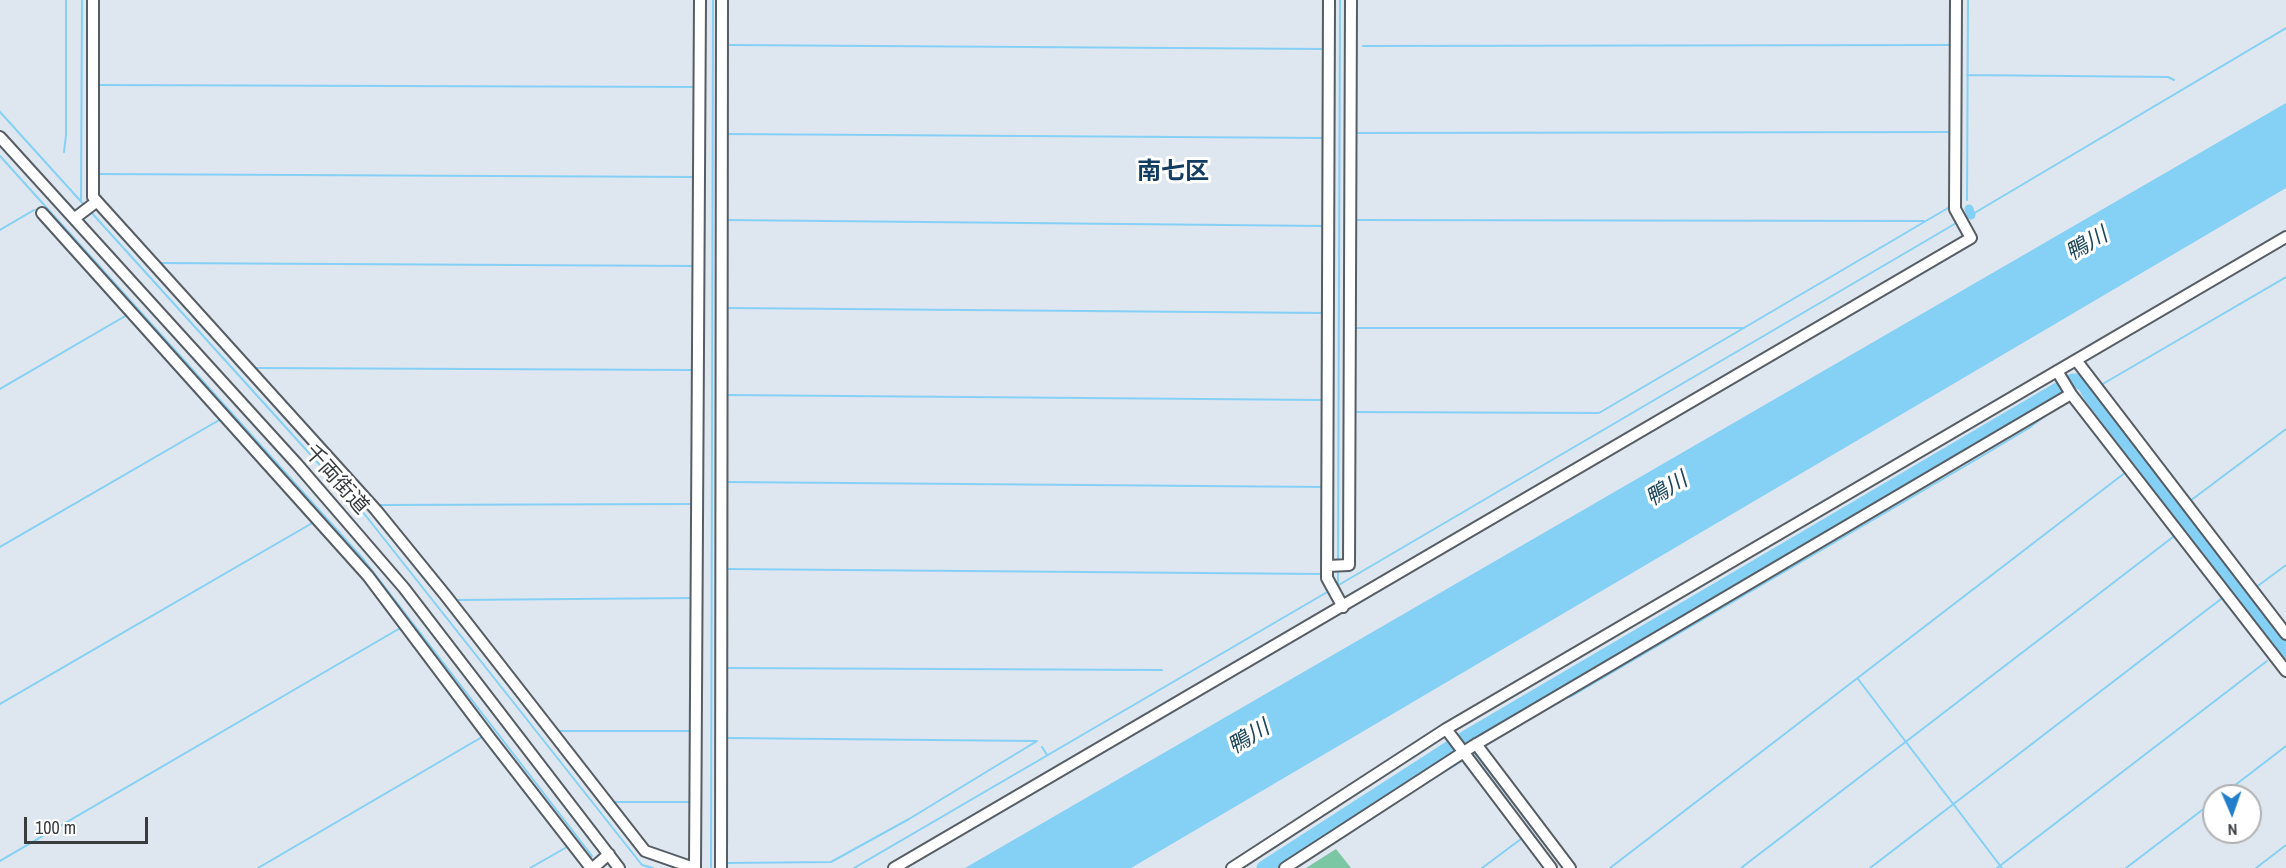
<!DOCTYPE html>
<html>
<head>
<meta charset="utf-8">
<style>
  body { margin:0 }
  #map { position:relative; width:2286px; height:868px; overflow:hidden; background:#dee6ef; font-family:"Archivo Narrow",sans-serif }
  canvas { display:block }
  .north { position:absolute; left:2202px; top:784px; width:60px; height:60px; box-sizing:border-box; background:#fff; border:2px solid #b0b1b2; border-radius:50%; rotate:178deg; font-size:16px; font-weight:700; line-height:24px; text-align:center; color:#393c3f }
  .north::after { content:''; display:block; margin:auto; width:21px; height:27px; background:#237fcc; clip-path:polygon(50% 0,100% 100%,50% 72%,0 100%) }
  .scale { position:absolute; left:24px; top:817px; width:124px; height:27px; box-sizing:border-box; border:3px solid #393c3f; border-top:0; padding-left:8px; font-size:18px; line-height:21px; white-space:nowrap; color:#393c3f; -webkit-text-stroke:4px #fff; paint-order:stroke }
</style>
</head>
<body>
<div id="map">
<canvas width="2286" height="868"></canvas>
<div class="north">N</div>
<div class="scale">100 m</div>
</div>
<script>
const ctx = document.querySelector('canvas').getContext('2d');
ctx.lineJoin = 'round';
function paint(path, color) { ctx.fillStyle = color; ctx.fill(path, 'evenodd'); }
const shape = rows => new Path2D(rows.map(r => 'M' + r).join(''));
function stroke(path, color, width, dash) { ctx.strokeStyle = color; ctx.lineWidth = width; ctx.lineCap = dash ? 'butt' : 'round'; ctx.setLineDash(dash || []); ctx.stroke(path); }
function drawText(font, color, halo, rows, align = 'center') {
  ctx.font = font + ' "Archivo Narrow","Noto Sans JP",sans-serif'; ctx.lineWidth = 6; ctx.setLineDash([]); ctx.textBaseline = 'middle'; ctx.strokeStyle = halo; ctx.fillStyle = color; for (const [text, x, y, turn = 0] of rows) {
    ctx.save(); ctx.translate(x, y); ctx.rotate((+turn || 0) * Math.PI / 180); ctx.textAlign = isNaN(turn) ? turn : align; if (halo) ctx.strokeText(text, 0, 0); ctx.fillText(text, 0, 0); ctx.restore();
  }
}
paint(shape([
  [1336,849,1351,868,1306,868]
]), '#7bc6a3');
paint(shape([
  [2286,103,2286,188,1131,868,965,868]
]), '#85d1f5');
stroke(shape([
  [728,45,1324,49],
  [1363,46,1951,45],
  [1967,75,2168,77,2174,80],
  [97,85,694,87],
  [0,112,86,207],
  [1355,133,1950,132],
  [725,134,1324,138],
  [64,152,66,135,66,0],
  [0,156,364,560,592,856],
  [96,174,693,177],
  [1967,200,1968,0],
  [81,201,82,0],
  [90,211,366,516,642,865,653,868],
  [1966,218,2286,28],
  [726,220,1324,226],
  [1357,220,1924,221],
  [0,230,34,210],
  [158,263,693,266],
  [728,308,1323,313],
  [1354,328,1744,328],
  [254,368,691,370],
  [2101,385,2286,277],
  [0,389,127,315],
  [2082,394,2088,390],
  [726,395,1323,400],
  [1352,412,1599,413,1948,208],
  [2139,462,2141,461],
  [727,482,1323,487],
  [2190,501,2286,429],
  [379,505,692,504],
  [2178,511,2182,508],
  [2187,526,2189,524],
  [0,547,221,419],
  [1338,562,1340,0],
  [727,569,1321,574],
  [1338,570,1338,585],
  [1337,586,1958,222],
  [2235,588,2237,587],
  [2255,588,2286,565],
  [2244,597,2247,594],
  [455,600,692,598],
  [2282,651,2284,649],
  [727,668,1162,670],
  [1858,679,2002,868],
  [1570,697,1977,459,2029,428,2046,415],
  [0,704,314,522],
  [557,731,691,731],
  [726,738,1036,741],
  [1464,739,1468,744],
  [1042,747,1047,755],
  [1473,751,1563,868],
  [2221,796,2286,746],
  [1398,800,1462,761],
  [612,802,689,802],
  [0,861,402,627],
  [726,863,831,862,909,819,1037,741],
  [1302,864,1356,828],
  [711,867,713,0],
  [258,868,482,737],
  [530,868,567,847],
  [854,868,1329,591],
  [1482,868,1521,839],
  [1610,868,2126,472],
  [1741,868,2173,537],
  [1870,868,2221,599],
  [1997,868,2267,661],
  [2126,868,2214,801],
  [2256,868,2286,845]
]), '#85d1f5', 2);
stroke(shape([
  [1969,209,1971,215]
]), '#85d1f5', 9);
stroke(shape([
  [1264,868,1464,739,2073,381,2079,381,2085,385,2091,396,2286,651]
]), '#85d1f5', 15);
const minor = shape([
  [93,0,93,197,376,510,446,596,645,851,694,868],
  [1329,0,1327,578,1343,607],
  [0,137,297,464,404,588,619,868],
  [42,213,368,576,490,738,591,868],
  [75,218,96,202],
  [2076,360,2286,634],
  [2057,371,2071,394,2286,671],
  [1327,566,1349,565,1351,0],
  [1446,729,1551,868],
  [1476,744,1570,868],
  [593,868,609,854],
  [695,868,700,0],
  [721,868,722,0],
  [894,868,1971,238,1955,209,1956,0],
  [1232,868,1446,729,2286,237],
  [1285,868,1473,746,2071,394]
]);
stroke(minor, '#565d64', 14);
stroke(minor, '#fff', 10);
drawText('21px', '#393c3f', '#fff', [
  ["千両街道",336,480,48]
]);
drawText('italic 22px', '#1d485b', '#fff', [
  ["鴨川",2087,245,-30],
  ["鴨川",1667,490,-31],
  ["鴨川",1249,738,-31]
]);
drawText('bold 24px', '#123c61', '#fff', [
  ["南七区",1173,173]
]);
</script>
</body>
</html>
